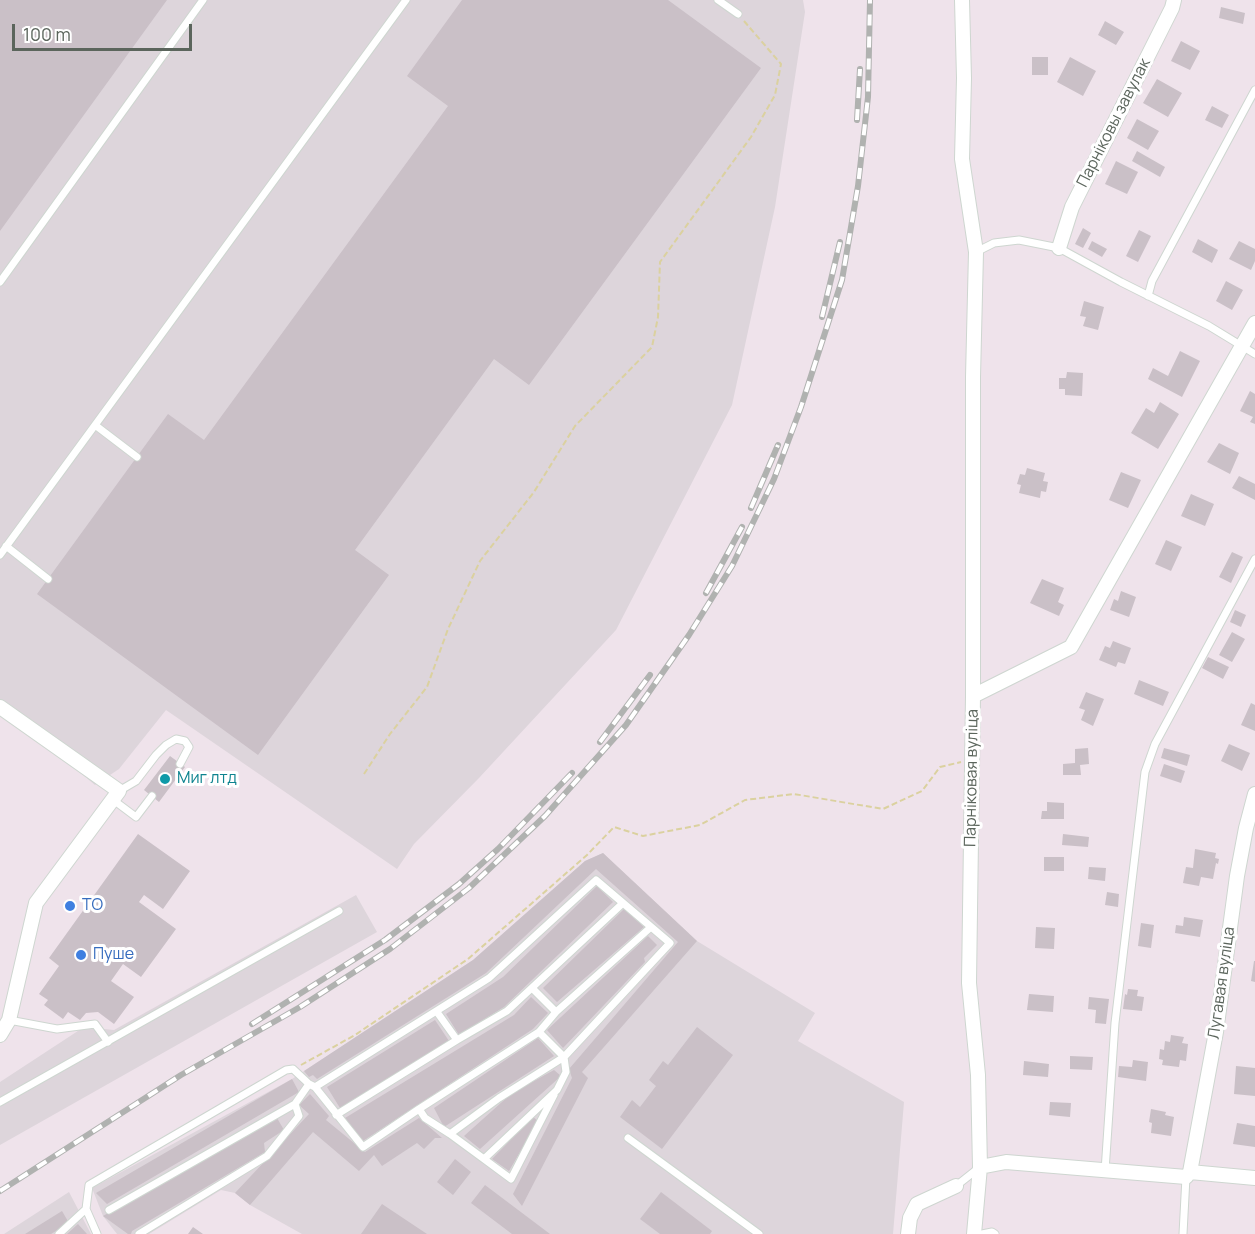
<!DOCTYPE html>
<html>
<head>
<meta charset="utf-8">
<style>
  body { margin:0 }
  #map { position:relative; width:1255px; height:1234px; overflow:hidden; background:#efe3eb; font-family:Manrope,sans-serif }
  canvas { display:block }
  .scale { position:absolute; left:12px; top:24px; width:180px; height:27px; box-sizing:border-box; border:3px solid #5b655c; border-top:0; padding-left:8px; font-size:18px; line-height:21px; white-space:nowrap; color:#5b655c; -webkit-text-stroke:4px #fff; paint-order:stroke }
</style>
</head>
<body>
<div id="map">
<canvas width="1255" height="1234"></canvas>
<div class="scale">100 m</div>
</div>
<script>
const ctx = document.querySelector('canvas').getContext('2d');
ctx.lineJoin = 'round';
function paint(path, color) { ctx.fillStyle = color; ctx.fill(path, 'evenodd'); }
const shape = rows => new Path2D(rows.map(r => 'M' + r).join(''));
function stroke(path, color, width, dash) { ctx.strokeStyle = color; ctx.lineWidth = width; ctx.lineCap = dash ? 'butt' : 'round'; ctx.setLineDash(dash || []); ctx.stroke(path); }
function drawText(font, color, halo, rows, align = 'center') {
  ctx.font = font + ' Manrope,sans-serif'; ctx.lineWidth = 6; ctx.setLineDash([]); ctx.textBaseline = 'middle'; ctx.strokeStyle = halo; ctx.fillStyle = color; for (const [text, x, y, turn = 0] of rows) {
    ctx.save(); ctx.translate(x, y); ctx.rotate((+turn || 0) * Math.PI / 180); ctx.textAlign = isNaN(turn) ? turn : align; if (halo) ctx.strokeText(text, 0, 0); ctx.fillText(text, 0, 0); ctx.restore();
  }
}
paint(shape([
  [0,0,803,0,805,12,775,207,732,405,616,630,479,778,414,844,397,869,166,710,119,769,95,785,0,706],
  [603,853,697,941,815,1013,798,1041,904,1102,893,1234,302,1234,250,1205,235,1193,221,1190,149,1234,117,1234,103,1216,92,1188,292,1079,473,960,585,861],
  [356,895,377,932,0,1145,0,1082,84,1027,114,1030],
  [69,1192,91,1234,4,1234]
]), '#ddd5db');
paint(shape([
  [0,0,167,0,0,231],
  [462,0,668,0,761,68,529,385,494,359,355,550,389,575,258,755,37,594,168,414,204,440,448,106,407,76],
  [1221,7,1245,13,1243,24,1219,18],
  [1105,21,1124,32,1116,45,1098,35],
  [1181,41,1200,51,1190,70,1171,61],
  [1032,57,1048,57,1048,75,1032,75],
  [1070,57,1096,71,1083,96,1057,82],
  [1157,79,1182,93,1168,117,1143,103],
  [1212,106,1229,115,1222,128,1205,120],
  [1137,119,1159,131,1148,150,1127,138],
  [1137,151,1165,167,1160,177,1132,161],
  [1116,161,1138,172,1127,194,1105,184],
  [1083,228,1091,233,1083,248,1075,244],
  [1139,230,1151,236,1138,262,1126,256],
  [1198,239,1218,250,1212,263,1192,252],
  [1092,241,1107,249,1102,257,1088,249],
  [1239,241,1255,249,1255,261,1251,270,1229,259],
  [1226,281,1243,290,1232,310,1216,301],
  [1084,301,1104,307,1098,330,1083,326,1086,317,1080,316],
  [1180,351,1200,361,1182,397,1148,379,1153,368,1168,376],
  [1067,372,1083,373,1082,396,1065,395,1065,389,1059,389,1059,378,1066,378],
  [1250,391,1255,394,1255,424,1250,422,1253,417,1240,411],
  [1160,402,1179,414,1158,449,1131,433,1146,408,1154,413],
  [1219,443,1239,453,1230,474,1207,462],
  [1027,468,1045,473,1043,481,1048,482,1046,492,1041,491,1040,498,1019,493,1021,485,1017,484,1020,474,1025,475],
  [1121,472,1141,480,1128,508,1109,500],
  [1239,476,1255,484,1255,500,1232,488],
  [1191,494,1214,504,1205,526,1181,516],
  [1166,540,1182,547,1171,571,1155,564],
  [1232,552,1243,557,1231,583,1219,577],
  [1042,579,1064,588,1058,602,1064,605,1059,616,1030,603],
  [1121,591,1136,597,1129,617,1110,610,1114,599,1118,601],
  [1235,610,1246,615,1241,627,1230,622],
  [1232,632,1245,639,1232,662,1219,655],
  [1113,641,1131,648,1125,664,1118,662,1116,667,1099,660,1105,646,1110,648],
  [1208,657,1229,667,1223,679,1202,668],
  [1139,680,1169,692,1163,706,1134,694],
  [1086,692,1104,699,1093,726,1081,720,1085,710,1079,708],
  [1251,703,1255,705,1255,731,1241,725],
  [1229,744,1250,753,1242,771,1221,761],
  [1088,748,1089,764,1080,765,1081,775,1063,775,1063,764,1075,763,1075,749],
  [1164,748,1190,755,1187,766,1161,758],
  [170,756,185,767,159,802,144,790],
  [1164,764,1185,771,1181,783,1160,776],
  [1047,802,1064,803,1064,819,1041,819,1042,811,1047,811],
  [138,834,190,871,163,909,144,895,139,902,176,929,141,977,123,964,111,981,134,997,114,1024,98,1012,86,1013,80,1020,68,1012,63,1019,44,1005,48,1000,39,994,59,966,49,958],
  [1063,834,1089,837,1088,847,1062,845],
  [1195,849,1216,853,1215,858,1219,859,1218,864,1216,863,1213,879,1201,877,1199,886,1183,883,1186,867,1193,868],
  [603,853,697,941,582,1072,588,1078,522,1206,513,1194,572,1078,569,1069,678,942,596,869,486,973,317,1079,313,1075,309,1077,304,1071,473,960,585,861],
  [1044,857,1064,857,1064,871,1044,871],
  [1089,867,1106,868,1105,881,1088,879],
  [597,886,613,902,504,1007,459,1035,446,1014,503,977],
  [1107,892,1119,894,1118,907,1105,905],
  [624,909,644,927,557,1002,543,988],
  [1184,917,1203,920,1200,937,1175,933,1176,925,1183,926],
  [1141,923,1154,925,1151,948,1138,946],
  [1036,927,1055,928,1054,949,1035,948],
  [648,936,657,945,644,958,645,962,563,1048,547,1030],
  [1254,961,1255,961,1255,982,1251,981],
  [1128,989,1138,990,1137,996,1144,997,1142,1011,1123,1009,1125,994,1127,995],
  [1029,994,1054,996,1053,1012,1027,1010],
  [531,997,548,1013,533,1029,363,1141,345,1118,514,1015],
  [1089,997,1109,999,1106,1024,1095,1023,1096,1010,1088,1009],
  [435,1020,449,1041,340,1108,327,1087],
  [697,1027,733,1055,662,1149,620,1117,632,1100,640,1107,656,1086,649,1080,663,1061,668,1065],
  [1171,1035,1184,1037,1182,1043,1188,1044,1186,1061,1180,1060,1179,1067,1162,1065,1163,1060,1159,1059,1160,1049,1164,1050,1165,1041,1170,1042],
  [538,1038,554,1056,444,1127,434,1108],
  [1070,1056,1093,1057,1092,1070,1070,1069],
  [1133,1060,1148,1062,1146,1081,1118,1077,1119,1066,1132,1067],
  [1024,1061,1049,1064,1048,1077,1023,1075],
  [1236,1066,1255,1068,1255,1096,1234,1094],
  [554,1070,561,1076,480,1149,464,1136,512,1093],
  [292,1079,299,1092,107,1204,96,1193],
  [310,1094,329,1116,326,1120,365,1152,419,1118,442,1138,435,1138,424,1149,417,1143,382,1166,374,1155,359,1171,313,1132,250,1205,235,1193,309,1114,299,1105],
  [1050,1102,1071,1103,1070,1117,1049,1115],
  [1151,1109,1166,1112,1165,1115,1174,1117,1171,1136,1151,1133,1152,1123,1149,1122],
  [533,1117,538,1121,509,1171,492,1159],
  [277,1118,284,1130,264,1143,265,1152,132,1231,131,1234,128,1234,103,1216],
  [1237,1123,1255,1126,1255,1147,1233,1144],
  [455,1159,471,1172,453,1195,437,1182],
  [485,1185,550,1234,512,1234,471,1203],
  [661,1192,712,1231,710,1234,660,1234,640,1219],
  [382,1204,427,1234,361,1234],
  [62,1211,69,1223,51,1234,25,1234],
  [78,1224,87,1234,67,1234],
  [193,1227,203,1234,188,1234]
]), '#cac0c7');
const service = shape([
  [718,0,738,14],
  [976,252,994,243,1019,240,1059,248,1121,282,1209,326,1255,354],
  [0,282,203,0],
  [1148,296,1152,281,1255,90],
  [95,425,137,457],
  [6,546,48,579],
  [0,555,406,0],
  [119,791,136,781,156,755,166,745,176,739,185,741,189,747,180,764],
  [112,799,136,817,152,796],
  [532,988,556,1012],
  [437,1012,457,1040],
  [9,1020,57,1029,95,1024,108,1042],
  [0,1102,339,911],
  [419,1109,539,1032,556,1012,651,927],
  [336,1115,457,1040,507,1011,623,903],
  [450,1134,484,1159,557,1090,566,1072,564,1057,539,1032],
  [628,1138,759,1234],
  [484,1159,511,1179,554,1095],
  [1105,1171,1115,1023,1145,772,1155,744,1255,559],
  [956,1186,980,1167],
  [109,1210,295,1104,309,1084],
  [59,1234,86,1209],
  [97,1234,86,1209,89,1185,286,1070,293,1069,309,1084,315,1087,363,1147,419,1109,425,1118,450,1134,499,1098,564,1057,670,943,596,880,489,978,315,1087],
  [139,1234,267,1156,299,1116,295,1104],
  [982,1234,992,1232,995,1234],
  [1183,1234,1186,1177]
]);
const minor = shape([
  [962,0,964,78,962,159,976,252,973,377,973,696],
  [1059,248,1072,207,1172,8,1174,0],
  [0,707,119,791,36,903,9,1020,0,1035],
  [980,1167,1006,1162,1186,1177,1190,1172,1255,1178],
  [1190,1172,1216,1032,1237,876,1246,828,1255,794],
  [908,1234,910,1218,917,1204,956,1186],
  [974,1234,980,1167,978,1075,969,983,973,696,1071,647,1255,323]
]);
stroke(service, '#ced6d0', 9);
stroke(minor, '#ced6d0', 16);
stroke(shape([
  [364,774,390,734,427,687,448,629,480,561,534,492,575,426,652,347,658,317,660,262,751,137,775,95,781,64,744,21],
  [301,1065,355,1035,468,959,587,855,614,827,643,836,700,825,745,800,794,794,883,809,922,791,940,767,961,762]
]), '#dbd19f', 2, [6, 3]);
stroke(service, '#fff', 7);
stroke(minor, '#fff', 14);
const rail = shape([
  [857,120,860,69],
  [822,317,840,242],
  [751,508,778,445],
  [706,593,742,527],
  [600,742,650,675],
  [252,1024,385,940,459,884,498,849,572,773],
  [0,1191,181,1075,300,1007,390,949,469,888,545,816,626,725,689,635,732,566,774,479,801,407,842,280,858,186,868,97,870,0]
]);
stroke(rail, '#b0b2b0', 6);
stroke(rail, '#fff', 4, [11]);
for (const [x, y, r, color] of [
  [165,779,6,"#0f9aa8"],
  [70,906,6,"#3f7fe0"],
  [81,955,6,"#3f7fe0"]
]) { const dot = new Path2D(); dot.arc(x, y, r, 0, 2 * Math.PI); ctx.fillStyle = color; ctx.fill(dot); stroke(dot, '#fff', 2); }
drawText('16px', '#5b655c', '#fff', [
  ["Парніковы завулак",1114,123,-63],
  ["Парніковая вуліца",972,778,-89],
  ["Лугавая вуліца",1222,983,-82]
]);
drawText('16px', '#0d838f', '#fff', [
  ["Миг лтд",177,779]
], 'left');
drawText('16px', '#366cbe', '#fff', [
  ["ТО",82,906],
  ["Пуше",93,955]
], 'left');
</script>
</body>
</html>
